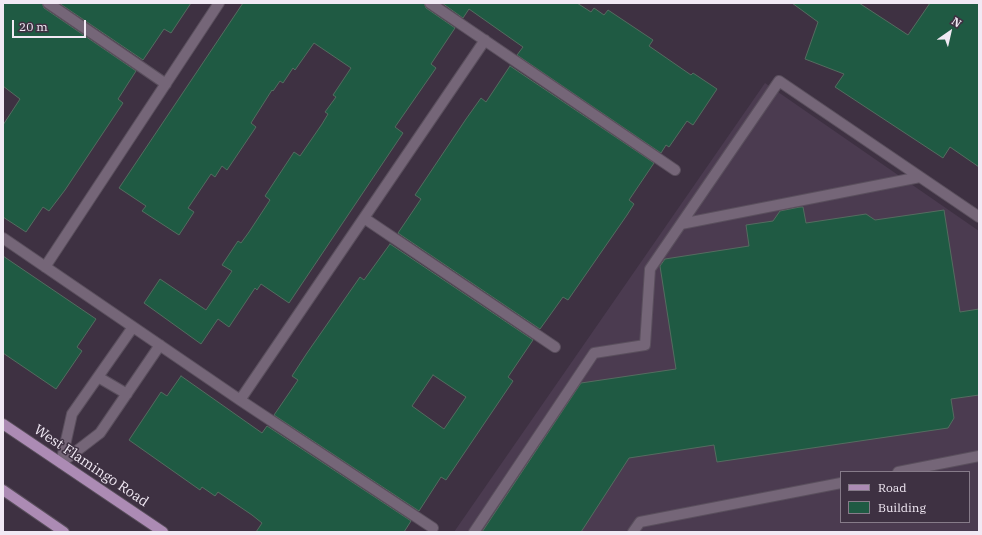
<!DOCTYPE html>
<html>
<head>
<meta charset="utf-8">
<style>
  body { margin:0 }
  #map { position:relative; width:982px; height:535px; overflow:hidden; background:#3e3142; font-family:"IBM Plex Serif",serif }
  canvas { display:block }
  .frame { position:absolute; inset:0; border:4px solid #f1e9f4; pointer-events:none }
  .legend { position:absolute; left:840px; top:471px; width:130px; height:52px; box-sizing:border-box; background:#3e3142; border:1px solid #867b89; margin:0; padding:5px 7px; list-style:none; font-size:12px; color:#f1e9f4 }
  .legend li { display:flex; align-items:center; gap:8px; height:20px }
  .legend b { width:20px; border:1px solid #867b89 }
  .north { position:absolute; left:930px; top:12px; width:40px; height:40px; -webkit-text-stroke:3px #3e3142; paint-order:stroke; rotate:34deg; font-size:11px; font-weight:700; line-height:16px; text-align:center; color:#f1e9f4 }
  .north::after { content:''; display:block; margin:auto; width:14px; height:18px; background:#f1e9f4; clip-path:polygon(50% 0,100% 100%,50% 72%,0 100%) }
  .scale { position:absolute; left:12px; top:20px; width:74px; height:18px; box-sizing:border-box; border:2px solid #f1e9f4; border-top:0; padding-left:5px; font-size:12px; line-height:14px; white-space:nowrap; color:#f1e9f4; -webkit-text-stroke:3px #3e3142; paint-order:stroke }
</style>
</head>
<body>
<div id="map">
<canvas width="982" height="535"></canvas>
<div class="frame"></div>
<ul class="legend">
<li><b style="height:5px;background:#ac8bb4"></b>Road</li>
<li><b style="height:11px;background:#1f5a43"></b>Building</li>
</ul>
<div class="north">N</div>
<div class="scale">20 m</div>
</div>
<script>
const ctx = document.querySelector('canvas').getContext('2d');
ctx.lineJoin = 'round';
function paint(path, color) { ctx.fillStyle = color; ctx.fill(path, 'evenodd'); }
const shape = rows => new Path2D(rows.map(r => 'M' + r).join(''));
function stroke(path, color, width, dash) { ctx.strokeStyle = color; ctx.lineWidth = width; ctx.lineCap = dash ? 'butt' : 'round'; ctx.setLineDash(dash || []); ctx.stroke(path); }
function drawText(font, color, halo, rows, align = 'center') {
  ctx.font = font + ' "IBM Plex Serif",serif'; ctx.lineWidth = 3; ctx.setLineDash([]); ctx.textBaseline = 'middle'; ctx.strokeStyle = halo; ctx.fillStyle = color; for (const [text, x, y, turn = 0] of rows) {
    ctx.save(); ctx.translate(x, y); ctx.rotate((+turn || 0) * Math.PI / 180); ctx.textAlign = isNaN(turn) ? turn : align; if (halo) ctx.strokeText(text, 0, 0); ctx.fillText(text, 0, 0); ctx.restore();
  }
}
paint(shape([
  [765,83,979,231,979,532,454,532],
  [841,472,969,472,969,522,841,522]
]), '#4b3b50');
const building = shape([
  [3,3,42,3,44,8,136,71,118,99,123,103,65,190,49,211,43,207,26,232,3,217,3,125,20,99,3,86,3,3],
  [59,3,191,3,171,33,164,29,143,60,59,3],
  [243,3,424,3,426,8,455,28,431,64,436,68,395,127,403,133,289,303,261,284,257,290,255,288,229,327,218,319,201,344,144,303,160,279,206,310,232,271,222,265,238,241,241,243,249,232,270,200,265,196,294,152,300,156,322,124,328,114,325,112,336,97,333,95,351,68,314,43,295,70,293,68,283,83,280,81,273,91,272,90,251,123,256,127,227,170,222,166,215,177,211,174,188,208,194,212,179,235,142,211,146,206,119,188,243,3],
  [442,3,577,3,591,12,594,8,604,15,608,10,653,40,649,46,691,75,693,73,717,89,693,125,687,121,669,147,666,145,661,153,517,55,523,47,469,9,463,18,442,3],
  [792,3,859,3,908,35,930,3,979,3,979,167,950,147,943,158,835,87,844,74,805,59,818,22,792,3],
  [510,66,654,163,629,200,634,204,627,215,568,300,563,297,540,329,398,233,421,199,415,195,466,119,481,98,486,102,510,66],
  [800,207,803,207,806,223,866,214,875,220,944,210,960,312,979,309,979,395,951,399,954,418,948,428,717,462,714,445,629,458,581,532,482,532,581,383,676,369,660,266,665,259,749,246,746,225,773,221,780,211,800,207],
  [390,244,533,340,508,377,513,381,446,480,441,477,419,511,274,415,298,380,292,376,307,353,360,277,364,280,390,244],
  [433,375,466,397,444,429,412,406,433,375],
  [3,256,96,319,77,347,82,351,56,389,3,353,3,256],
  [181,376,262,433,267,426,411,521,404,532,256,532,262,523,252,515,218,492,215,496,202,487,200,490,129,440,161,392,167,396,181,376]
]);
paint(building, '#1f5a43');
stroke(building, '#546c60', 1);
const minor = shape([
  [48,3,166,84],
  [430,3,675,170],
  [364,218,555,347],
  [681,224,920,177],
  [3,238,240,400,433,528],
  [45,267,219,3],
  [98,377,127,394],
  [240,400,485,40],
  [61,463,72,414,133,327],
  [61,463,100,433,160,345],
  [898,472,979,456],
  [474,532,594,353,645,345,650,269,779,81,979,217],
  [633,532,640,522,841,483]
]);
const major = shape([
  [3,424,163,532],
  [3,490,64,532]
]);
stroke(minor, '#5a4f5d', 12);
stroke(major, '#5a4f5d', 12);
stroke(minor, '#756678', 10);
stroke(major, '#ac8bb4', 10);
drawText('14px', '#f1e9f4', '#3e3142', [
  ["West Flamingo Road",91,466,34]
]);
</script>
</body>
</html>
